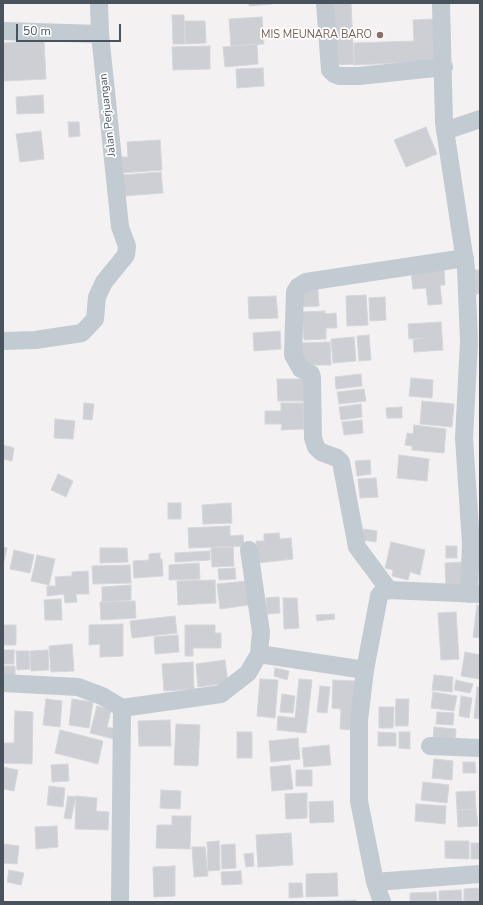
<!DOCTYPE html>
<html>
<head>
<meta charset="utf-8">
<style>
  body { margin:0 }
  #map { position:relative; width:483px; height:905px; overflow:hidden; background:#f3f1f1; font-family:"Nunito Sans",sans-serif }
  canvas { display:block }
  .frame { position:absolute; inset:0; border:4px solid #49535e; pointer-events:none }
  .scale { position:absolute; left:16px; top:24px; width:105px; height:18px; box-sizing:border-box; border:2px solid #49535e; border-top:0; padding-left:5px; font-size:12px; line-height:14px; white-space:nowrap; color:#49535e; -webkit-text-stroke:3px #fff; paint-order:stroke }
</style>
</head>
<body>
<div id="map">
<canvas width="483" height="905"></canvas>
<div class="frame"></div>
<div class="scale">50 m</div>
</div>
<script>
const ctx = document.querySelector('canvas').getContext('2d');
ctx.lineJoin = 'round';
function paint(path, color) { ctx.fillStyle = color; ctx.fill(path, 'evenodd'); }
const shape = rows => new Path2D(rows.map(r => 'M' + r).join(''));
function stroke(path, color, width, dash) { ctx.strokeStyle = color; ctx.lineWidth = width; ctx.lineCap = dash ? 'butt' : 'round'; ctx.setLineDash(dash || []); ctx.stroke(path); }
function drawText(font, color, halo, rows, align = 'center') {
  ctx.font = font + ' "Nunito Sans",sans-serif'; ctx.lineWidth = 3.5; ctx.setLineDash([]); ctx.textBaseline = 'middle'; ctx.strokeStyle = halo; ctx.fillStyle = color; for (const [text, x, y, turn = 0] of rows) {
    ctx.save(); ctx.translate(x, y); ctx.rotate((+turn || 0) * Math.PI / 180); ctx.textAlign = isNaN(turn) ? turn : align; if (halo) ctx.strokeText(text, 0, 0); ctx.fillText(text, 0, 0); ctx.restore();
  }
}
const building = shape([
  [249,3,272,3,272,4,249,6,249,3],
  [329,3,351,3,354,64,331,65,329,3],
  [172,15,184,15,185,44,173,44,172,15],
  [262,17,264,44,231,46,229,19,262,17],
  [434,19,436,61,354,65,354,43,414,41,413,20,434,19],
  [185,21,205,21,206,43,185,44,185,21],
  [44,40,46,79,4,81,3,43,44,40],
  [257,44,258,64,225,67,223,47,257,44],
  [210,46,210,69,173,70,172,47,210,46],
  [263,68,264,86,237,88,236,69,263,68],
  [43,95,44,113,17,114,16,97,43,95],
  [68,122,79,122,80,136,69,137,68,122],
  [426,127,437,154,406,167,394,140,426,127],
  [41,131,44,159,20,162,16,134,41,131],
  [160,140,162,170,120,173,119,157,128,157,127,142,160,140],
  [161,172,163,193,124,196,122,175,161,172],
  [444,269,445,285,440,285,442,304,428,305,426,288,413,289,411,272,444,269],
  [471,270,480,270,480,294,472,294,471,270],
  [318,289,319,306,301,307,300,290,318,289],
  [366,295,368,325,347,326,346,296,366,295],
  [276,296,278,318,249,319,248,297,276,296],
  [385,297,386,320,370,321,369,298,385,297],
  [325,311,325,314,336,313,337,328,326,328,326,339,304,340,302,312,325,311],
  [441,322,443,350,414,352,413,340,423,338,409,339,408,324,441,322],
  [280,331,281,349,254,351,253,333,280,331],
  [369,335,371,360,359,361,357,336,369,335],
  [354,337,356,361,333,363,331,339,354,337],
  [330,342,331,365,302,365,301,343,330,342],
  [361,374,362,386,336,389,335,377,361,374],
  [411,378,433,380,432,398,409,396,411,378],
  [277,379,305,379,305,401,278,401,277,379],
  [364,389,366,401,339,404,337,392,364,389],
  [422,401,454,404,452,427,420,424,422,401],
  [84,403,94,404,92,420,83,419,84,403],
  [281,403,303,403,304,429,281,430,282,424,265,424,265,411,281,411,281,403],
  [361,404,362,417,341,420,339,407,361,404],
  [402,407,402,418,387,418,386,408,402,407],
  [55,419,75,421,73,439,54,438,55,419],
  [362,420,363,433,344,435,342,422,362,420],
  [414,425,446,429,444,453,412,450,412,446,405,445,407,433,413,434,414,425],
  [3,445,14,448,12,461,3,459,3,445],
  [399,455,429,459,427,481,397,478,399,455],
  [370,460,371,474,357,476,355,461,370,460],
  [58,474,73,481,66,497,51,490,58,474],
  [376,478,378,497,360,498,358,479,376,478],
  [168,503,181,503,181,519,168,519,168,503],
  [231,503,232,523,203,524,202,505,231,503],
  [230,526,230,536,243,535,244,546,189,548,188,528,230,526],
  [364,529,377,531,376,542,362,540,364,529],
  [279,533,280,539,291,538,293,559,258,563,256,541,264,541,264,534,279,533],
  [391,542,425,550,420,575,410,572,408,580,392,576,393,570,385,568,391,542],
  [446,546,457,546,457,558,446,558,446,546],
  [3,547,7,548,3,565,3,547],
  [233,547,234,566,212,567,211,548,233,547],
  [100,548,127,548,128,562,100,563,100,548],
  [14,550,34,555,30,573,10,569,14,550],
  [210,551,210,560,175,562,175,553,210,551],
  [160,553,160,559,162,559,163,576,134,578,133,561,149,560,149,554,160,553],
  [37,555,55,559,49,585,31,581,37,555],
  [463,562,464,584,446,584,445,563,463,562],
  [199,563,200,579,169,580,169,565,199,563],
  [130,565,131,583,93,584,92,566,130,565],
  [235,568,236,579,219,580,218,569,235,568],
  [88,571,89,594,76,594,77,602,65,603,64,594,47,596,47,586,56,586,55,577,72,576,72,572,88,571],
  [215,580,216,603,178,605,177,581,215,580],
  [247,581,249,605,220,609,217,584,247,581],
  [131,585,131,600,102,602,102,587,131,585],
  [279,597,280,613,267,614,266,598,279,597],
  [283,598,297,598,299,628,284,629,283,598],
  [61,599,62,620,45,620,44,600,61,599],
  [135,601,136,618,101,620,100,602,135,601],
  [477,605,480,606,480,638,473,637,477,605],
  [456,612,459,659,441,660,438,613,456,612],
  [334,614,335,619,317,621,316,615,334,614],
  [175,616,177,633,132,638,130,621,175,616],
  [123,624,123,656,100,657,100,644,89,645,89,625,123,624],
  [3,625,16,625,16,645,3,645,3,625],
  [185,625,215,625,215,633,221,633,221,648,193,648,193,656,185,656,185,625],
  [178,635,179,652,155,654,154,637,178,635],
  [72,644,74,671,51,672,49,646,72,644],
  [3,650,14,650,14,664,3,664,3,650],
  [48,650,49,670,31,671,30,651,48,650],
  [16,651,29,651,30,669,17,670,16,651],
  [465,652,480,655,480,679,461,676,465,652],
  [225,660,228,683,198,687,196,664,225,660],
  [193,662,194,689,164,691,162,664,193,662],
  [3,666,15,666,15,676,3,677,3,666],
  [275,668,289,671,287,680,274,676,275,668],
  [434,675,453,677,452,692,432,690,434,675],
  [260,679,278,680,275,718,257,716,260,679],
  [299,679,312,680,306,733,277,730,278,716,295,718,299,679],
  [333,680,355,681,352,730,340,729,341,709,332,708,333,680],
  [456,680,473,684,470,693,454,690,456,680],
  [320,686,330,687,327,713,317,712,320,686],
  [477,687,480,687,480,719,474,718,477,687],
  [433,692,457,696,454,711,431,708,433,692],
  [282,694,295,696,293,713,280,712,282,694],
  [461,696,472,698,469,718,459,716,461,696],
  [46,699,62,701,60,727,43,725,46,699],
  [72,699,93,702,89,728,69,725,72,699],
  [396,699,409,699,408,726,395,726,396,699],
  [97,706,111,710,107,727,116,729,114,739,90,733,97,706],
  [379,707,394,707,393,728,379,728,379,707],
  [15,711,33,712,32,764,3,763,3,743,14,743,15,711],
  [437,712,454,713,453,725,436,724,437,712],
  [170,720,171,746,139,746,138,721,170,720],
  [176,724,200,725,198,766,174,765,176,724],
  [434,727,456,729,455,742,433,740,434,727],
  [60,730,103,741,98,764,55,753,60,730],
  [237,732,252,732,252,758,237,758,237,732],
  [378,732,396,733,396,746,378,746,378,732],
  [399,732,410,732,410,749,399,748,399,732],
  [298,738,300,759,271,762,269,741,298,738],
  [329,745,331,765,304,767,302,748,329,745],
  [434,759,453,761,452,780,432,778,434,759],
  [463,762,475,762,476,773,463,773,463,762],
  [68,764,69,781,52,782,51,765,68,764],
  [290,765,293,789,272,791,270,767,290,765],
  [3,767,18,770,14,791,3,789,3,767],
  [296,770,312,770,312,786,296,786,296,770],
  [423,782,449,785,447,803,421,800,423,782],
  [49,786,65,788,63,807,47,805,49,786],
  [161,790,181,791,180,809,160,808,161,790],
  [475,791,476,809,457,810,456,792,475,791],
  [307,793,307,818,286,819,285,794,307,793],
  [68,796,76,797,71,819,64,818,68,796],
  [76,796,97,798,96,811,109,812,108,830,75,829,76,796],
  [333,801,334,822,310,823,309,802,333,801],
  [416,804,446,806,445,824,415,821,416,804],
  [476,809,478,826,458,827,457,810,476,809],
  [172,816,191,816,190,849,156,848,157,825,172,825,172,816],
  [57,826,58,847,36,849,35,827,57,826],
  [291,833,293,865,258,867,256,835,291,833],
  [219,841,220,870,208,871,207,842,219,841],
  [445,841,469,841,469,859,445,858,445,841],
  [471,843,480,843,480,859,471,859,471,843],
  [3,844,19,846,17,864,3,863,3,844],
  [235,844,236,868,222,869,221,845,235,844],
  [192,847,205,847,208,876,194,877,192,847],
  [253,853,254,866,246,867,244,854,253,853],
  [175,866,175,896,154,897,153,867,175,866],
  [9,870,24,873,21,885,7,882,9,870],
  [241,871,242,884,222,885,221,872,241,871],
  [337,873,338,896,306,897,306,874,337,873],
  [289,883,302,883,303,897,289,898,289,883],
  [480,888,480,902,464,902,464,889,480,888],
  [461,890,462,902,439,902,439,891,461,890],
  [436,892,437,902,410,902,410,893,436,892],
  [356,900,356,902,298,902,356,900]
]);
paint(building, '#cecfd5');
stroke(building, '#d5d6dc', 1);
stroke(shape([
  [325,3,330,70,334,74,339,76,359,76,444,67],
  [441,3,444,123,466,268,469,342,464,438,471,544,469,594],
  [3,31,100,34],
  [445,131,480,119],
  [3,341,35,340,82,333,95,319,97,297,104,282,126,255,127,246,120,227,100,34,99,3],
  [249,550,261,632,259,654],
  [389,590,357,547,341,462,337,458,321,452,316,447,313,438,312,378,311,374,301,369,293,355,295,292,298,287,306,282,465,258],
  [3,683,78,687,102,696,122,708,221,694,248,673,259,654,365,670],
  [430,746,480,748],
  [375,882,480,874],
  [120,902,122,708],
  [382,902,375,882,359,801,359,720,365,670,379,596,382,592,389,590,480,594]
]), '#c2cad2', 18);
for (const [x, y, r, color] of [
  [380,35,4,"#8d6e63"]
]) { const dot = new Path2D(); dot.arc(x, y, r, 0, 2 * Math.PI); ctx.fillStyle = color; ctx.fill(dot); stroke(dot, '#fff', 1.5); }
drawText('11px', '#785e54', '#fff', [
  ["MIS MEUNARA BARO",372,35]
], 'right');
drawText('11px', '#49535e', '#fff', [
  ["Jalan Perjuangan",108,115,-96]
]);
</script>
</body>
</html>
